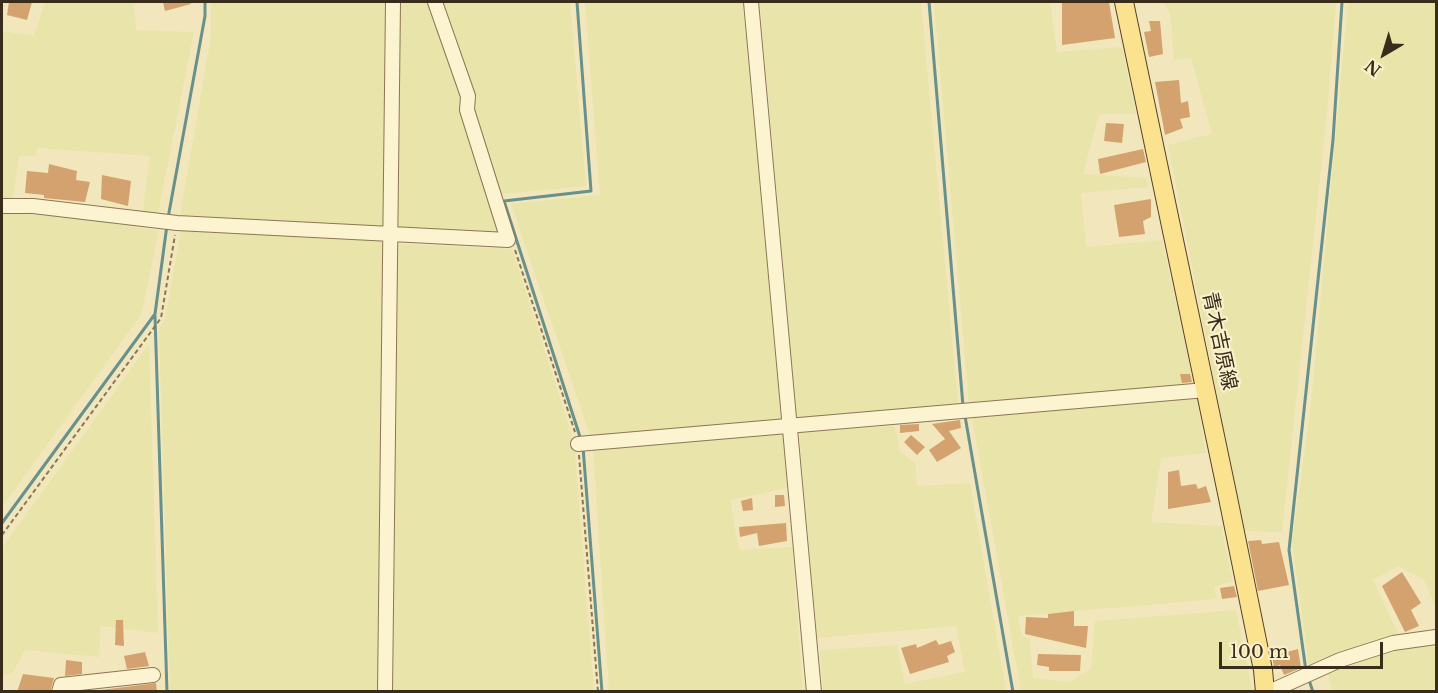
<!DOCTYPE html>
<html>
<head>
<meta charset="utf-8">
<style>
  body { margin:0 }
  #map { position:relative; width:1438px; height:693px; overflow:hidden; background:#f2e7bc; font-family:"Libre Baskerville",serif }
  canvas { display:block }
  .frame { position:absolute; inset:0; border:3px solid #392c1a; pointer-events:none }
  .north { position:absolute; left:1354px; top:24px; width:60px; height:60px; -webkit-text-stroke:4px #f9f0cc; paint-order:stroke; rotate:218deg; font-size:16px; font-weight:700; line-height:24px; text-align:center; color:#392c1a }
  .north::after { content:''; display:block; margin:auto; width:21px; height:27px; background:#392c1a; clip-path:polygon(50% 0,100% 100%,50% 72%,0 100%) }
  .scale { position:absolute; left:1219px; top:642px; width:164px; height:27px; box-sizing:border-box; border:3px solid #392c1a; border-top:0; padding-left:8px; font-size:18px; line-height:21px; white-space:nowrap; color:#392c1a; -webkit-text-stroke:4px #f9f0cc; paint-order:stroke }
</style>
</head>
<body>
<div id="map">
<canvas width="1438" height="693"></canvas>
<div class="frame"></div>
<div class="north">N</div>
<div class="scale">100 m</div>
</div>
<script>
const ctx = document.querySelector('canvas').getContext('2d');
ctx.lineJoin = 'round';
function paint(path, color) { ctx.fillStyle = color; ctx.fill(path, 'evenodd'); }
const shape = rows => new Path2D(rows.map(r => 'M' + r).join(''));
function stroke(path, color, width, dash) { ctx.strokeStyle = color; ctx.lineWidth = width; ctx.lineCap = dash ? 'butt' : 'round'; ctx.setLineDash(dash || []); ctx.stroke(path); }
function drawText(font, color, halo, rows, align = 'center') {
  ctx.font = font + ' "Libre Baskerville","Noto Sans JP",serif'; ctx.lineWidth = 4.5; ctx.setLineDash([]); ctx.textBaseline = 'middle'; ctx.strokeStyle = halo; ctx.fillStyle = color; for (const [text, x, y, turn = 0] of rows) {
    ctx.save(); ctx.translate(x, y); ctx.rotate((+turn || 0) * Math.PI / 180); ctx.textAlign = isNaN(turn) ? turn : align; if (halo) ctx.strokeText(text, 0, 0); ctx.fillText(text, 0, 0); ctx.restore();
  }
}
paint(shape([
  [45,2,134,2,136,30,194,32,158,214,143,211,150,156,37,148,36,156,19,156,13,198,2,198,2,31,34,36],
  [211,2,385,2,384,229,180,215,211,36],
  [397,2,430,2,461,94,501,234,395,229],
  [442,2,570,2,586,186,501,194,474,110,475,100],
  [585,2,743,2,781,419,591,438,511,204,600,195],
  [760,2,921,2,958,405,796,418],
  [934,2,1050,2,1057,52,1122,47,1136,114,1099,114,1083,174,1147,178,1148,187,1081,193,1086,247,1162,240,1194,385,969,404],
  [1163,2,1336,2,1328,103,1282,532,1244,531,1168,145,1212,134,1191,58,1174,60,1170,12],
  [1348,2,1436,2,1436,608,1424,580,1398,566,1373,580,1398,633,1309,664,1292,543,1311,403],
  [2,213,74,217,159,231,141,315,2,507],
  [181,230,384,241,378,691,170,691,159,329,165,319],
  [397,244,512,249,574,442,594,691,392,692],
  [149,344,158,633,100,626,99,657,25,650,12,674,2,674,2,548],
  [1196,395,1206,453,1161,458,1151,522,1221,526,1233,581,1214,587,1217,599,1018,616,1022,636,1030,639,1033,678,1070,682,1091,668,1095,621,1236,610,1252,691,1021,691,972,417],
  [895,426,900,452,915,463,917,486,970,483,1006,691,823,691,820,650,897,645,905,684,965,672,956,626,817,638,799,432],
  [784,434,787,488,730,500,739,550,792,547,803,691,609,691,593,449],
  [1436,646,1436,691,1332,691,1328,674,1391,650]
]), '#e9e4a9');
stroke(shape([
  [577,2,591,191,504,201,581,440],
  [929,2,963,406],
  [168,218,205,16,205,2],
  [155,316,167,692],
  [965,416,1013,692],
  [583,447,602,692],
  [2,523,155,314,167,225],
  [1306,671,1289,550,1333,140,1342,2],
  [1309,680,1313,692]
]), '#67918a', 3);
paint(shape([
  [9,2,32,2,27,20,7,15],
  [163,2,190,2,191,4,165,11],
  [1062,2,1109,2,1115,38,1062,45],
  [1149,21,1160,21,1163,54,1149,57,1144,32,1151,31],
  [1179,80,1181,103,1188,101,1190,117,1180,119,1183,128,1165,135,1155,82],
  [1106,123,1124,124,1122,143,1104,141],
  [1143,149,1146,162,1100,174,1098,159],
  [49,164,77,171,76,180,90,182,85,202,44,198,44,195,25,193,27,171,48,173],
  [102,175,131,181,128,206,101,199],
  [1151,199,1151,217,1143,221,1145,234,1119,237,1114,205],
  [1180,374,1190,374,1192,382,1182,383],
  [960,420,961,428,949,431,961,448,937,462,929,450,945,439,932,424],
  [919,424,919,431,900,433,900,425],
  [911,435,925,447,917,455,904,442],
  [1179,470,1181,486,1196,484,1198,489,1206,486,1211,502,1168,509,1168,472],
  [775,495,784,495,785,506,775,507],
  [752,498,753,510,743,511,741,501],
  [786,523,787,541,759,546,757,533,740,537,739,527],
  [1261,540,1262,544,1279,542,1289,585,1258,591,1248,541],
  [1402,572,1421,603,1411,610,1419,626,1405,632,1382,586],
  [1234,586,1237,597,1222,599,1220,588],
  [1074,611,1074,626,1088,626,1086,648,1025,634,1026,617,1048,618,1048,614],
  [116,620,123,620,124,646,115,645],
  [936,640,939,645,951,641,955,652,947,656,949,662,910,674,901,648,916,644,917,648],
  [1298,649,1301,668,1284,675,1280,665,1274,667,1272,656],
  [145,652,149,666,127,669,124,656],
  [1038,654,1081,655,1080,671,1049,671,1049,667,1037,665],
  [66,660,82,662,82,674,65,676],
  [23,674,54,678,50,692,17,692],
  [156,683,157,692,94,692,93,691]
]), '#d4a26e');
const minor = shape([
  [751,2,814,692],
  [2,206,33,206,177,223,508,240,467,110,468,96,435,2],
  [578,444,1206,390],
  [59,692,61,685,153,675],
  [385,692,393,2],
  [1269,692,1340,660,1393,643,1436,637]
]);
const major = shape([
  [1124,2,1227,493,1263,670,1265,692]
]);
stroke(minor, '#8b7654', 16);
stroke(major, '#584329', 20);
stroke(shape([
  [515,250,575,432],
  [579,455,598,692],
  [2,535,161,318,175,235]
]), '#8b7654', 2, [4.5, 3]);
stroke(minor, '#fcf3d0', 14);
stroke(major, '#fae28f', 18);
drawText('20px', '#392c1a', '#f9f0cc', [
  ["青木吉原線",1219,341,78]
]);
</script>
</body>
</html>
